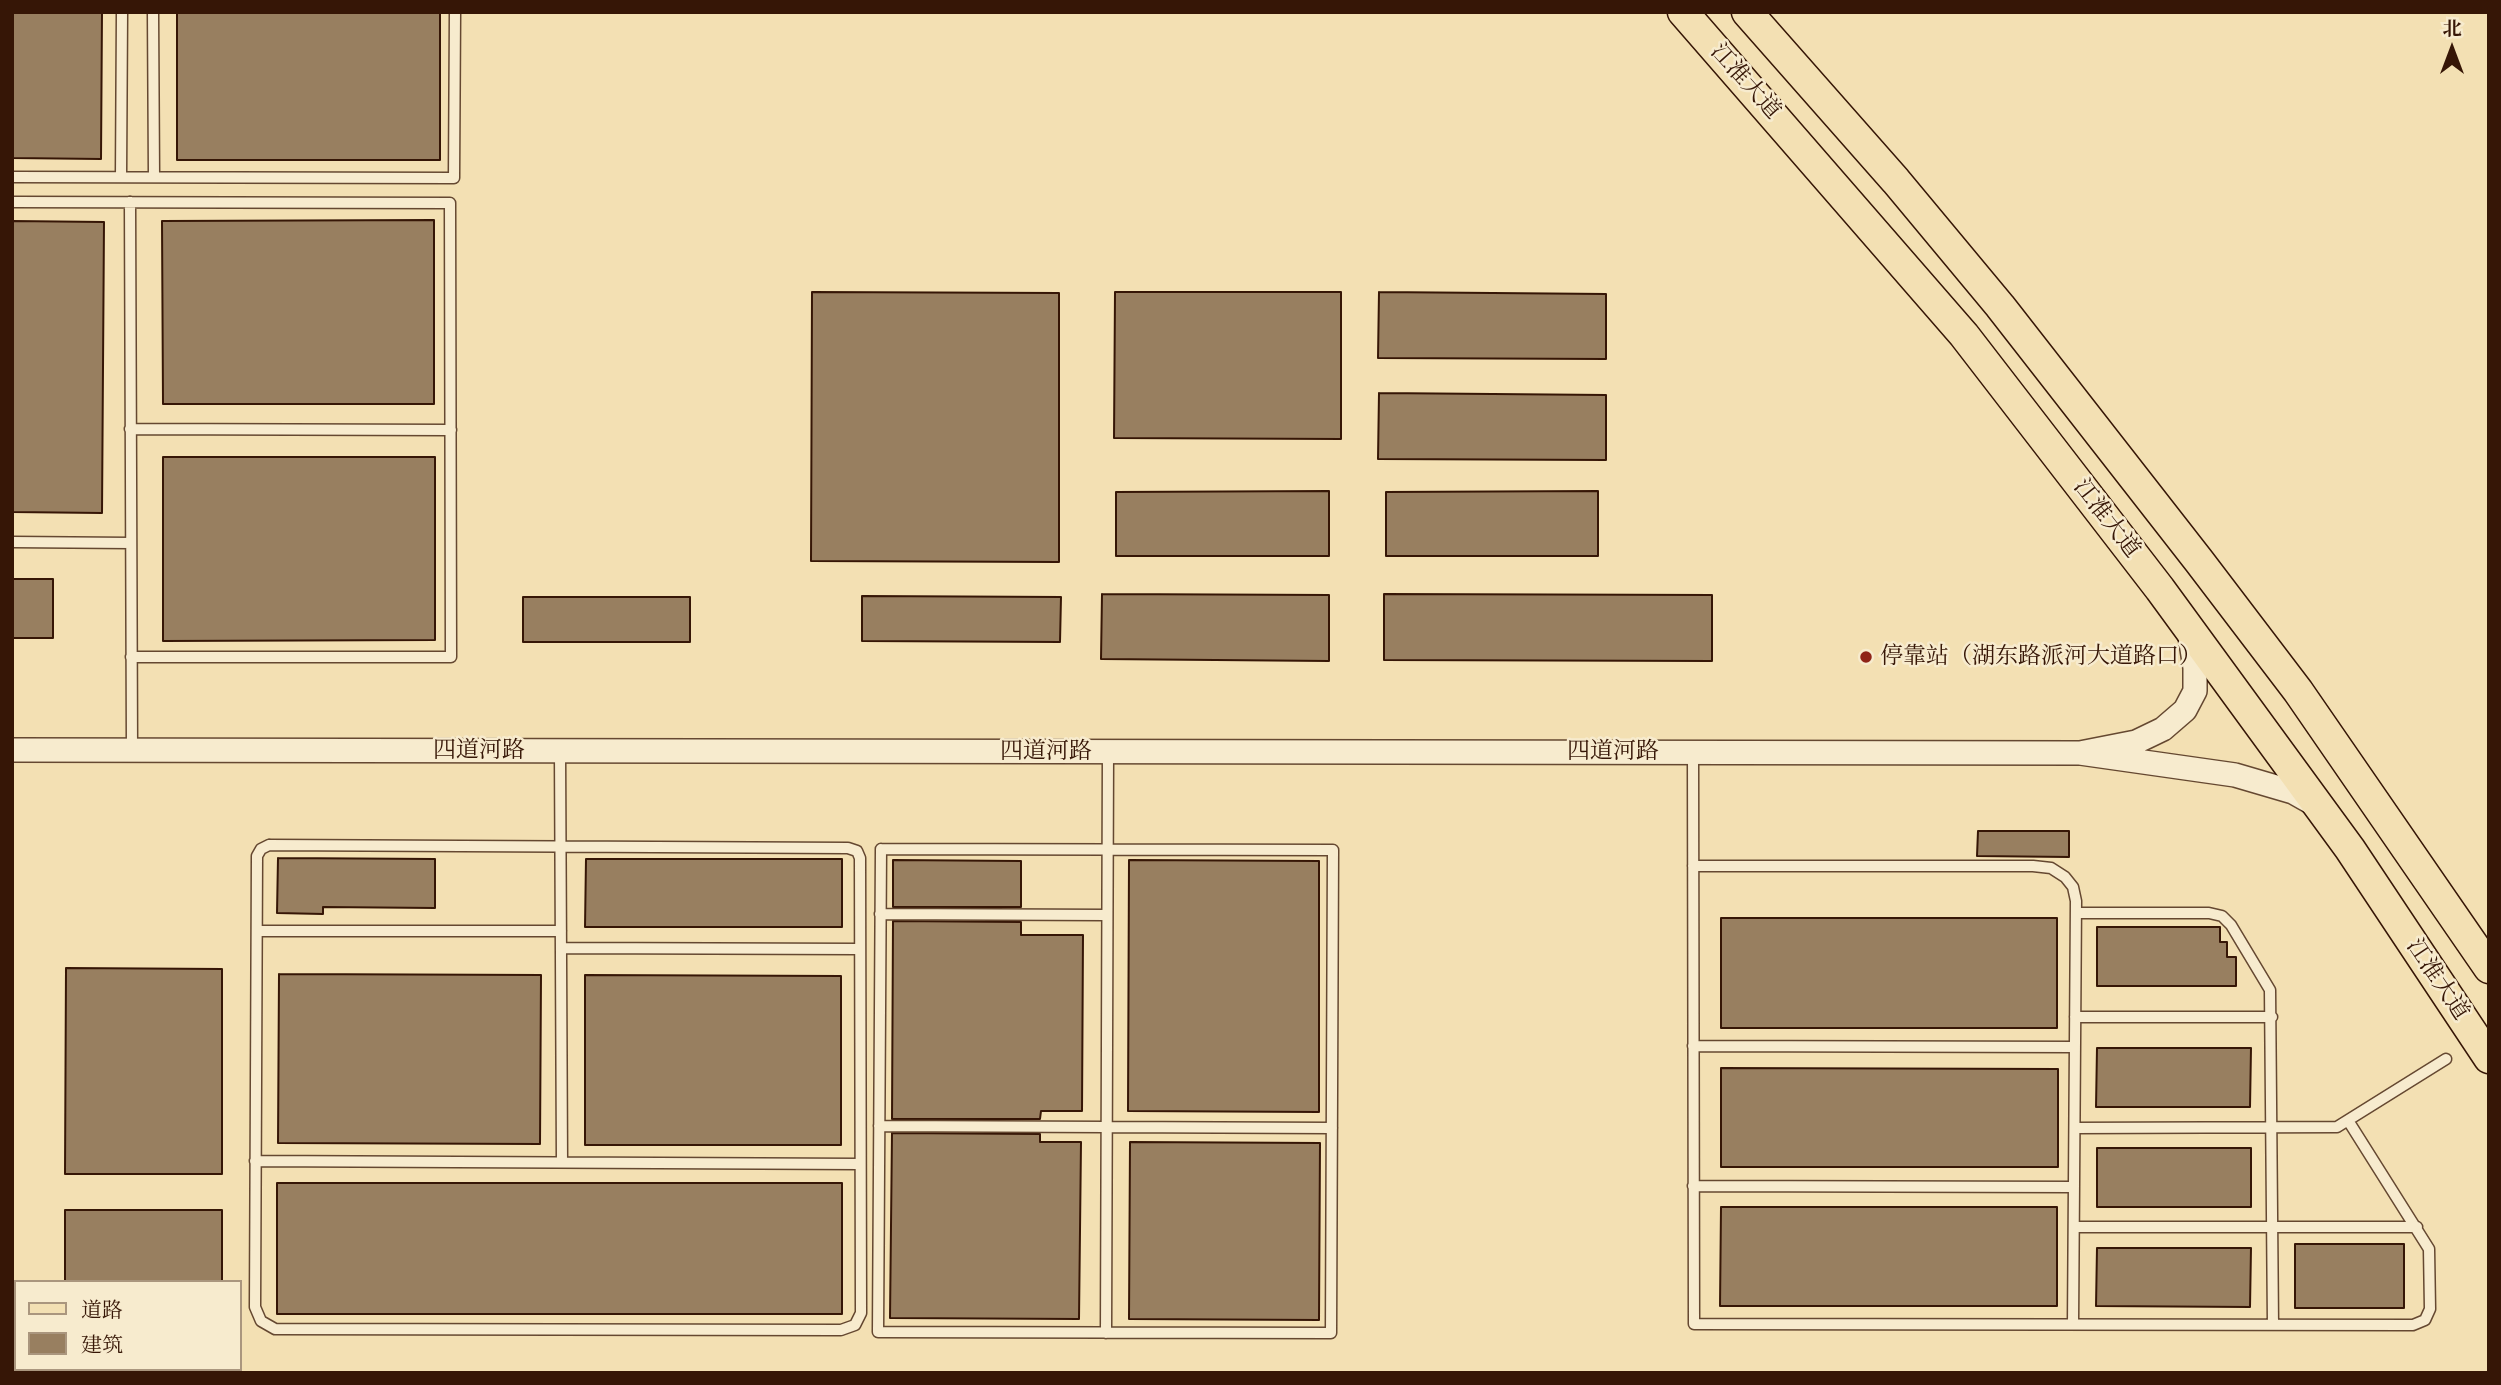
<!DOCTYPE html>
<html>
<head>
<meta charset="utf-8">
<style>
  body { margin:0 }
  #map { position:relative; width:2501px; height:1385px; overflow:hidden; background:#f3e0b3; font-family:"Gentium Book Plus","Noto Serif SC",serif }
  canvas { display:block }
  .frame { position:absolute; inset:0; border:14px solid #361606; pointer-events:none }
  .legend { position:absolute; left:14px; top:1280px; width:228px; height:91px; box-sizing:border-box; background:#f7ebce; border:2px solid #aa967e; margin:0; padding:9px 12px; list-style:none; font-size:21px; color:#361606 }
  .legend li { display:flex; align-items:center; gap:14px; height:35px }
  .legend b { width:35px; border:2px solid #aa967e }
  .north { position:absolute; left:2417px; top:14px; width:70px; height:70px; -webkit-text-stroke:5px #f7ebce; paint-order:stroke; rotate:0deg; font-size:19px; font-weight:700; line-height:28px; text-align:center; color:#361606 }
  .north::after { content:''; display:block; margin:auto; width:24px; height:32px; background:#361606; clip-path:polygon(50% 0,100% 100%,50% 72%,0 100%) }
</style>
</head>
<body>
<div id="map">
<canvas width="2501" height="1385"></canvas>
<div class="frame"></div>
<ul class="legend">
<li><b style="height:9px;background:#f3e0b3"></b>道路</li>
<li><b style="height:19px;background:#987f60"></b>建筑</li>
</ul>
<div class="north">北</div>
</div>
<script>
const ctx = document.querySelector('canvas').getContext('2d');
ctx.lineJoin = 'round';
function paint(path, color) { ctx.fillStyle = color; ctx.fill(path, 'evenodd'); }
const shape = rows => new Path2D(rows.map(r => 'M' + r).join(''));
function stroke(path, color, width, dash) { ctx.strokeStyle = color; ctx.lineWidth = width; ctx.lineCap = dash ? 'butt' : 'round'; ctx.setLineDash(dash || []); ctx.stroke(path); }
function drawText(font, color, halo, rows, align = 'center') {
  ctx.font = font + ' "Gentium Book Plus","Noto Serif SC",serif'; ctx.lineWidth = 5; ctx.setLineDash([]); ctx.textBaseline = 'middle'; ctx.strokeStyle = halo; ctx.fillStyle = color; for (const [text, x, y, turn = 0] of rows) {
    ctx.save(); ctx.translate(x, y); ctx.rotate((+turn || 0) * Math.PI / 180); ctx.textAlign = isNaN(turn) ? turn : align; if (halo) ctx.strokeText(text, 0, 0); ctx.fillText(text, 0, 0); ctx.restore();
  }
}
const building = shape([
  [12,12,102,12,101,159,12,158,12,12],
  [177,12,440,12,440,160,177,160,177,12],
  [434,220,434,404,163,404,162,221,434,220],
  [12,221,104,222,102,513,12,512,12,221],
  [812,292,1059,293,1059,562,811,561,812,292],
  [1115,292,1341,292,1341,439,1114,438,1115,292],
  [1379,292,1606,294,1606,359,1378,358,1379,292],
  [1379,393,1606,395,1606,460,1378,459,1379,393],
  [163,457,435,457,435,640,163,641,163,457],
  [1329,491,1329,556,1116,556,1116,492,1329,491],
  [1598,491,1598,556,1386,556,1386,492,1598,491],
  [12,579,53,579,53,638,12,638,12,579],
  [1102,594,1329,595,1329,661,1101,659,1102,594],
  [1384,594,1712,595,1712,661,1384,660,1384,594],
  [862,596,1061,597,1060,642,862,641,862,596],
  [523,597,690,597,690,642,523,642,523,597],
  [1978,831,2069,831,2069,857,1977,856,1978,831],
  [278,858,435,859,435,908,323,907,323,914,277,913,278,858],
  [586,859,842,859,842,927,585,927,586,859],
  [893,860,1021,861,1021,907,893,907,893,860],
  [1129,860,1319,861,1319,1112,1128,1111,1129,860],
  [1721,918,2057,918,2057,1028,1721,1028,1721,918],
  [893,921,1021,922,1021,935,1083,935,1082,1111,1041,1111,1040,1119,892,1119,893,921],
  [2097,927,2220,927,2220,942,2227,942,2227,957,2236,957,2236,986,2097,986,2097,927],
  [66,968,222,969,222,1174,65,1174,66,968],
  [279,974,541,975,540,1144,278,1143,279,974],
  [585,975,841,976,841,1145,585,1145,585,975],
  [2097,1048,2251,1048,2250,1107,2096,1107,2097,1048],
  [1721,1068,2058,1069,2058,1167,1721,1167,1721,1068],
  [892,1133,1040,1134,1040,1142,1081,1142,1079,1319,890,1318,892,1133],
  [1130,1142,1320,1143,1319,1320,1129,1319,1130,1142],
  [2097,1148,2251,1148,2251,1207,2097,1207,2097,1148],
  [277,1183,842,1183,842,1314,277,1314,277,1183],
  [1721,1207,2057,1207,2057,1306,1720,1306,1721,1207],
  [65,1210,222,1210,222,1282,65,1282,65,1210],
  [2295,1244,2404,1244,2404,1308,2295,1308,2295,1244],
  [2097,1248,2251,1248,2250,1307,2096,1306,2097,1248]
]);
paint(building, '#987f60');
stroke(building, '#361606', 2);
const service = shape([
  [153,12,154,177],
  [12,177,454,178,455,12],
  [121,177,122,12],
  [12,202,450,203,451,657,131,657],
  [130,202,132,750],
  [130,429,451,430],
  [12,542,131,543],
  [560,752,562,1162],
  [1693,753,1694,1324,2413,1325,2425,1320,2430,1309,2429,1249,2349,1122],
  [269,845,848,848,857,851,860,858,861,1313,855,1325,841,1330,275,1329,261,1321,255,1307,257,856,261,849,269,845],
  [881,849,1333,850,1331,1333,878,1332,881,849],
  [1693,866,2033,866,2051,868,2065,877,2073,887,2076,901,2073,1324],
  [2076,913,2209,913,2222,916,2231,925,2270,990,2273,1325],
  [880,914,1107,915],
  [257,931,561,931],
  [561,948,860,949],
  [2075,1017,2272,1017],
  [1693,1046,2075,1047],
  [879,1126,1332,1128],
  [2075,1128,2337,1127,2446,1059],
  [255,1161,860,1164],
  [1693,1186,2074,1187],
  [2074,1227,2417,1227],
  [1106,1333,1108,752]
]);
const tertiary = shape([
  [2189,630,2195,668,2195,691,2185,710,2163,729,2136,742,2080,753,2235,775,2293,792,2316,805],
  [12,750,2080,753]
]);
const primary = shape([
  [1683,12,1964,335,2160,589,2350,849,2489,1058],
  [1747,12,1896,181,2000,306,2199,561,2298,691,2489,968]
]);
stroke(service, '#654831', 13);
stroke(tertiary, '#654831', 26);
stroke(primary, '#361606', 33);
stroke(service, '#f7ebce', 10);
stroke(tertiary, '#f7ebce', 23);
stroke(primary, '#f3e0b3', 30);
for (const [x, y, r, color] of [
  [1866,657,7,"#8f2418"]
]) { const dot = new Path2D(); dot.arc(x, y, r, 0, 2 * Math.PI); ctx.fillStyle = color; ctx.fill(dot); stroke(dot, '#f7ebce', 2.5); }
drawText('23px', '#361606', '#f7ebce', [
  ["江淮大道",1745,82,48],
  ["江淮大道",2106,519,52],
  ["四道河路",479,751],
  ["四道河路",1046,752],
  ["四道河路",1613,752],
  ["江淮大道",2437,980,56]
]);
drawText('23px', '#361606', '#f7ebce', [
  ["停靠站（湖东路派河大道路口）",1880,657]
], 'left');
</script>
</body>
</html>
